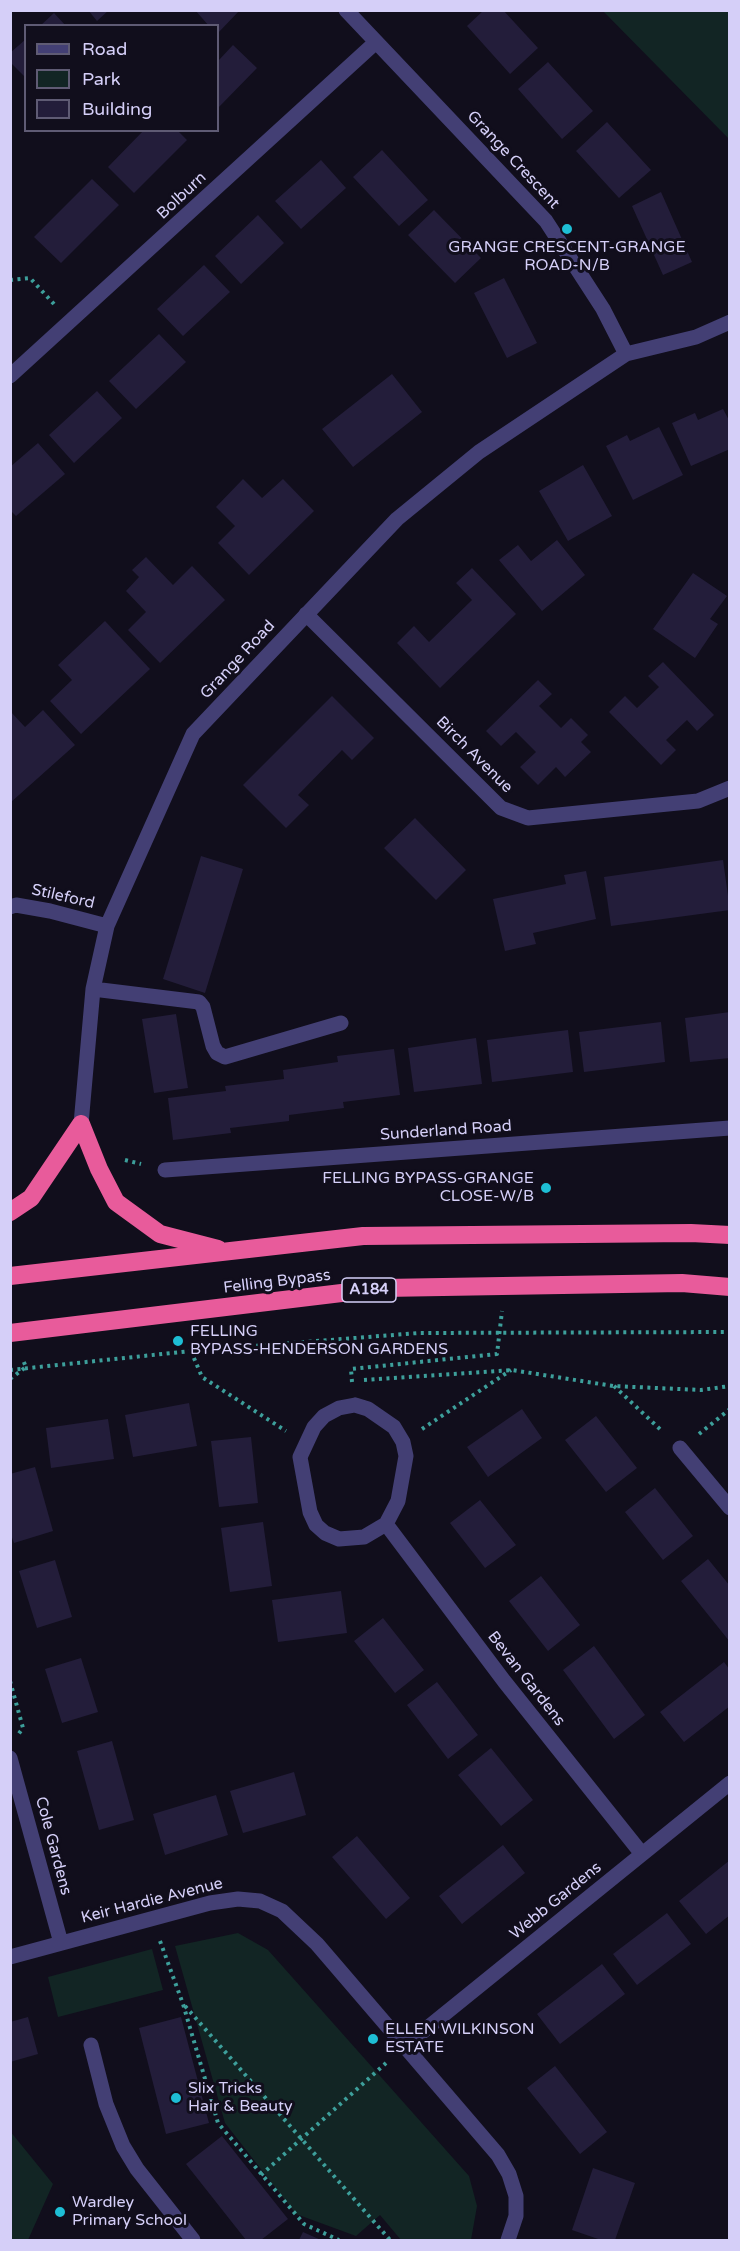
<!DOCTYPE html>
<html>
<head>
<meta charset="utf-8">
<style>
  body { margin:0 }
  #map { position:relative; width:740px; height:2251px; overflow:hidden; background:#110e1c; font-family:"Varela Round",sans-serif }
  canvas { display:block }
  .frame { position:absolute; inset:0; border:12px solid #d5cff8; pointer-events:none }
  .legend { position:absolute; left:24px; top:24px; width:195px; height:108px; box-sizing:border-box; background:#110e1c; border:2px solid #5f5b74; margin:0; padding:8px 10px; list-style:none; font-size:18px; color:#d5cff8 }
  .legend li { display:flex; align-items:center; gap:12px; height:30px }
  .legend b { width:30px; border:2px solid #5f5b74 }
</style>
</head>
<body>
<div id="map">
<canvas width="740" height="2251"></canvas>
<div class="frame"></div>
<ul class="legend">
<li><b style="height:8px;background:#433f74"></b>Road</li>
<li><b style="height:16px;background:#122524"></b>Park</li>
<li><b style="height:16px;background:#231d3a"></b>Building</li>
</ul>
</div>
<script>
const ctx = document.querySelector('canvas').getContext('2d');
ctx.lineJoin = 'round';
function paint(path, color) { ctx.fillStyle = color; ctx.fill(path, 'evenodd'); }
const shape = rows => new Path2D(rows.map(r => 'M' + r).join(''));
function stroke(path, color, width, dash) { ctx.strokeStyle = color; ctx.lineWidth = width; ctx.lineCap = dash ? 'butt' : 'round'; ctx.setLineDash(dash || []); ctx.stroke(path); }
function drawText(font, color, halo, rows, align = 'center') {
  ctx.font = font + ' "Varela Round",sans-serif'; ctx.lineWidth = 6; ctx.setLineDash([]); ctx.textBaseline = 'middle'; ctx.strokeStyle = halo; ctx.fillStyle = color; for (const [text, x, y, turn = 0] of rows) {
    ctx.save(); ctx.translate(x, y); ctx.rotate((+turn || 0) * Math.PI / 180); ctx.textAlign = isNaN(turn) ? turn : align; if (halo) ctx.strokeText(text, 0, 0); ctx.fillText(text, 0, 0); ctx.restore();
  }
}
paint(shape([
  [603,11,729,11,729,139],
  [238,1933,268,1950,469,2176,477,2206,471,2240,401,2240,380,2215,356,2236,296,2214,225,2123,175,1946],
  [152,1949,163,1990,58,2017,48,1977],
  [10,2131,53,2184,28,2240,11,2240]
]), '#122524');
paint(shape([
  [88,10,109,10,97,21],
  [195,10,240,10,218,33,218,26,209,26],
  [484,10,503,10,538,48,510,74,467,26],
  [54,13,66,26,40,26],
  [26,39,26,78,10,62,10,53],
  [233,45,257,68,218,108,218,61],
  [548,62,593,111,562,139,518,89],
  [607,122,651,170,619,198,576,151],
  [144,130,177,130,187,140,134,193,108,167],
  [382,150,428,200,399,226,353,177],
  [321,160,346,188,301,229,275,201],
  [92,179,119,205,61,263,34,237],
  [661,192,692,262,663,275,632,206],
  [434,210,481,258,455,283,408,235],
  [258,215,284,243,241,284,215,256],
  [204,265,230,292,183,336,157,309],
  [504,278,537,343,507,358,474,293],
  [159,334,186,362,136,409,109,381],
  [392,374,422,412,353,467,322,429],
  [97,391,122,418,74,463,49,435],
  [723,409,730,422,730,449,691,466,672,423,695,413,698,420],
  [659,427,683,475,633,500,606,446,627,435,630,441],
  [38,443,65,474,16,516,10,510,10,467],
  [583,465,612,516,568,541,539,491],
  [243,479,262,498,283,479,314,511,249,575,218,543,235,526,216,507],
  [557,540,585,575,542,611,499,560,518,545,531,561],
  [146,557,173,585,192,566,225,600,160,663,128,630,146,612,126,591,139,577,132,570],
  [472,568,516,614,440,688,397,643,414,626,429,642,472,600,456,583],
  [693,573,727,596,710,619,718,624,695,658,653,629],
  [105,621,150,669,81,734,50,701,72,680,58,665],
  [663,662,714,715,697,731,687,720,666,740,676,750,661,765,609,712,625,696,637,708,659,687,648,676],
  [538,680,552,694,539,706,561,728,571,718,588,735,581,742,591,752,565,777,556,767,538,785,520,767,536,752,516,732,501,746,486,731],
  [332,696,374,738,352,760,342,750,298,795,309,805,286,828,243,785],
  [43,710,75,745,10,803,10,711,25,727],
  [415,818,466,870,436,900,384,848],
  [201,856,243,869,205,993,163,979],
  [723,860,730,910,611,926,604,877],
  [586,871,596,919,533,933,536,944,505,951,493,899,566,884,564,875],
  [730,1012,730,1058,690,1062,685,1018],
  [176,1014,188,1088,154,1093,142,1019],
  [661,1022,665,1062,584,1072,579,1032],
  [568,1030,573,1072,492,1082,487,1040],
  [476,1038,482,1084,414,1092,408,1048],
  [394,1049,400,1095,343,1102,344,1108,289,1115,289,1121,230,1128,231,1133,173,1140,168,1098,226,1091,225,1086,284,1079,283,1070,338,1062,337,1056],
  [189,1403,197,1446,133,1457,125,1415],
  [522,1409,542,1438,488,1477,467,1447],
  [596,1416,637,1468,606,1492,565,1440],
  [108,1419,114,1459,51,1468,46,1428],
  [251,1437,258,1503,219,1507,211,1441],
  [35,1467,53,1531,14,1543,10,1532,10,1474],
  [655,1488,693,1536,663,1560,625,1512],
  [480,1500,516,1545,485,1568,450,1523],
  [263,1522,272,1586,230,1592,221,1528],
  [708,1559,730,1586,730,1642,681,1581],
  [55,1560,72,1617,37,1628,19,1571],
  [541,1576,580,1625,548,1651,509,1601],
  [341,1591,347,1633,278,1642,272,1600],
  [383,1618,424,1670,395,1693,354,1641],
  [594,1646,645,1715,614,1739,563,1670],
  [81,1658,98,1712,62,1723,45,1669],
  [724,1662,730,1670,730,1706,684,1742,660,1712],
  [437,1682,478,1735,448,1759,407,1705],
  [112,1741,134,1820,99,1830,77,1751],
  [491,1748,533,1800,501,1826,458,1775],
  [294,1772,306,1815,243,1833,230,1791],
  [216,1795,228,1835,165,1855,153,1814],
  [357,1836,410,1898,386,1919,332,1857],
  [503,1845,525,1873,462,1924,439,1896],
  [730,1860,730,1915,706,1934,679,1901],
  [667,1913,691,1944,637,1985,613,1954],
  [602,1964,625,1994,560,2044,537,2014],
  [28,2017,38,2054,10,2062,10,2022],
  [181,2017,209,2123,166,2134,139,2028],
  [555,2066,607,2132,580,2154,527,2088],
  [222,2136,288,2219,261,2240,246,2240,186,2164],
  [593,2168,635,2183,615,2240,601,2240,572,2230],
  [303,2232,321,2240,299,2240]
]), '#231d3a');
stroke(shape([
  [10,280,30,278,54,304],
  [125,1160,141,1164],
  [191,1351,202,1377,286,1431],
  [10,1370,191,1351,418,1333,730,1332],
  [10,1379,26,1367,23,1360],
  [364,1380,512,1370,613,1386,701,1390,730,1386],
  [352,1382,351,1369,497,1354,502,1311],
  [614,1386,663,1432],
  [422,1429,511,1370],
  [699,1434,730,1409],
  [10,1681,23,1728,17,1736],
  [160,1941,183,2004,218,2123,304,2224,339,2240],
  [185,2006,390,2240],
  [261,2175,386,2063]
]), '#3d9f9b', 4, [3, 4.5]);
stroke(shape([
  [346,10,546,221,603,309,626,354],
  [10,376,376,42],
  [306,614,501,808,528,818,698,801,730,788],
  [10,907,16,905,50,911,107,926],
  [93,989,199,1002,203,1007,213,1046,217,1053,225,1057,341,1023],
  [81,1124,93,989,107,926,193,734,397,519,479,452,626,354,696,337,730,322],
  [165,1170,730,1128],
  [355,1405,368,1409,394,1427,403,1442,406,1456,398,1501,386,1524,364,1537,339,1539,325,1533,316,1525,310,1512,300,1457,314,1427,324,1416,339,1408,355,1405],
  [680,1448,730,1508],
  [386,1524,504,1681,642,1854],
  [10,1758,61,1943],
  [10,1957,210,1903,238,1899,260,1901,282,1911,317,1944,498,2155,509,2174,516,2196,516,2216,508,2240],
  [91,2045,106,2104,123,2146,137,2169,193,2240],
  [405,2046,730,1783]
]), '#433f74', 15);
stroke(shape([
  [81,1124,99,1169,116,1202,160,1234,218,1249],
  [10,1212,31,1198,81,1124],
  [10,1276,363,1236,691,1233,730,1235],
  [10,1333,383,1288,682,1283,730,1287]
]), '#e85b9b', 18);
for (const [x, y, r, color] of [
  [567,229,6,"#1ebed5"],
  [546,1188,6,"#1ebed5"],
  [178,1341,6,"#1ebed5"],
  [373,2039,6,"#1ebed5"],
  [176,2098,6,"#1ebed5"],
  [60,2212,6,"#1ebed5"]
]) { const dot = new Path2D(); dot.arc(x, y, r, 0, 2 * Math.PI); ctx.fillStyle = color; ctx.fill(dot); stroke(dot, '#110e1c', 2); }
for (const [x, y, w] of [
  [369,1290,54]
]) { const box = new Path2D(); box.roundRect(x - w / 2, y - 12, w, 24, 4.5); ctx.fillStyle = '#110e1c'; ctx.fill(box); stroke(box, '#d5cff8', 1.5); }
drawText('bold 15px', '#d5cff8', null, [
  ["A184",369,1290]
]);
drawText('16px', '#d5cff8', '#110e1c', [
  ["Grange Crescent",513,160,47],
  ["Bolburn",182,196,-43],
  ["Grange Road",238,660,-47],
  ["Birch Avenue",474,755,45],
  ["Stileford",63,897,13],
  ["Sunderland Road",446,1131,-4],
  ["Felling Bypass",277,1282,-7],
  ["Bevan Gardens",526,1679,52],
  ["Cole Gardens",53,1846,75],
  ["Keir Hardie Avenue",152,1901,-14],
  ["Webb Gardens",556,1901,-39]
]);
drawText('16px', '#d5cff8', '#110e1c', [
  ["GRANGE CRESCENT-GRANGE",567,248,"center"],
  ["ROAD-N/B",567,266,"center"],
  ["FELLING BYPASS-GRANGE",534,1179,"right"],
  ["CLOSE-W/B",534,1197,"right"],
  ["FELLING",190,1332],
  ["BYPASS-HENDERSON GARDENS",190,1350],
  ["ELLEN WILKINSON",385,2030],
  ["ESTATE",385,2048],
  ["Slix Tricks",188,2089],
  ["Hair & Beauty",188,2107],
  ["Wardley",72,2203],
  ["Primary School",72,2221]
], 'left');
</script>
</body>
</html>
